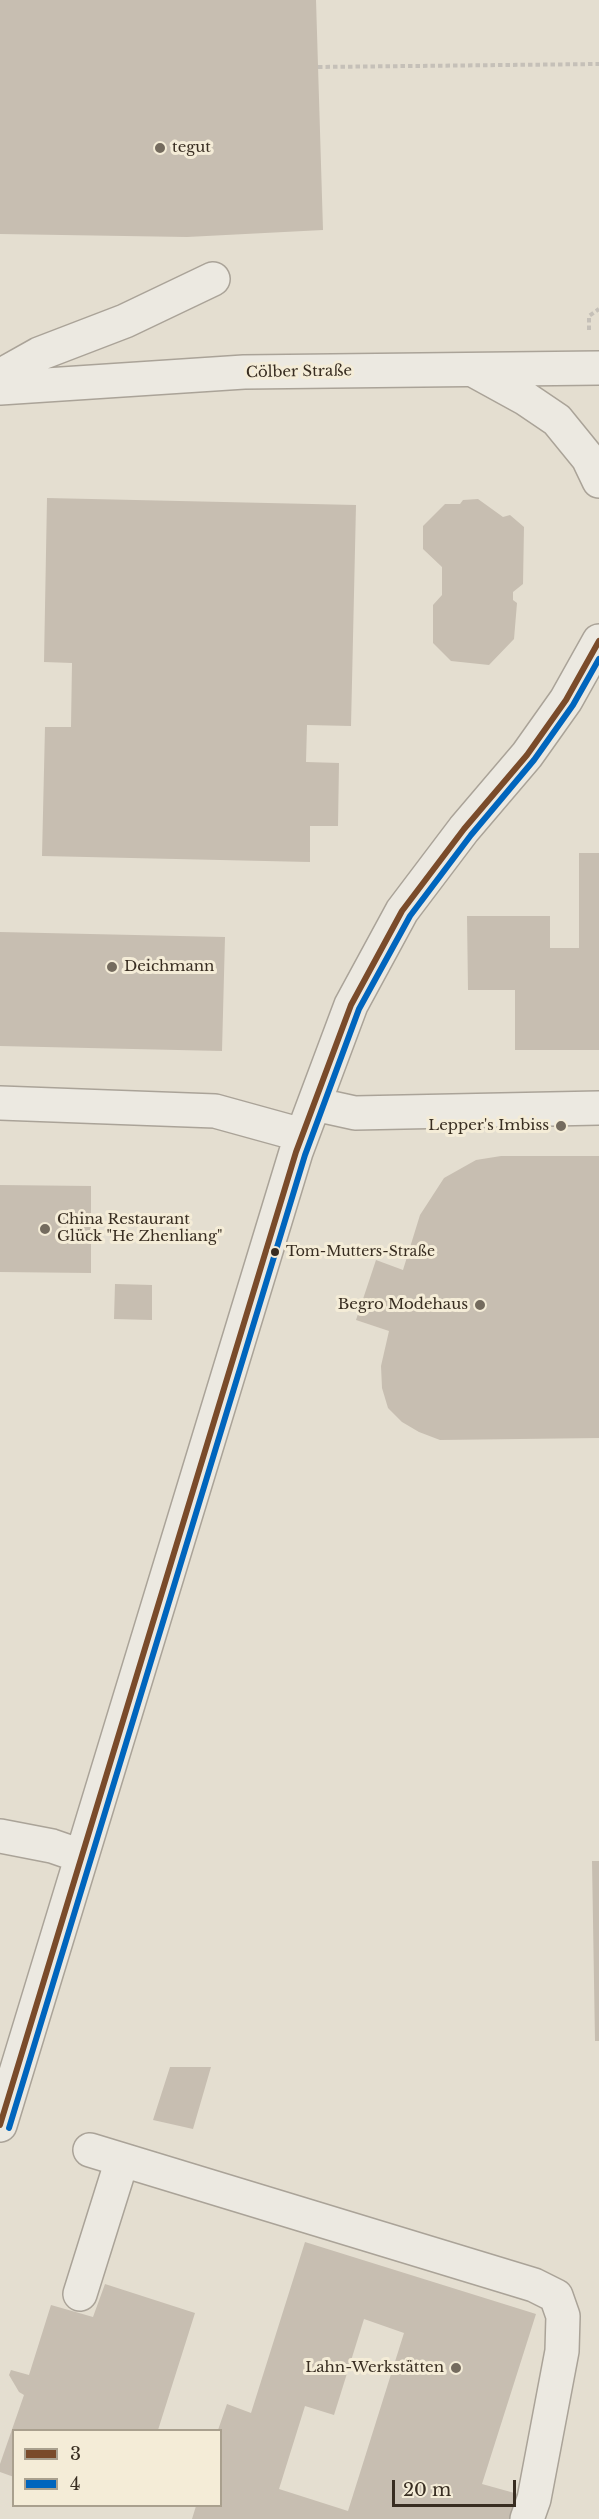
<!DOCTYPE html>
<html>
<head>
<meta charset="utf-8">
<style>
  body { margin:0 }
  #map { position:relative; width:599px; height:2519px; overflow:hidden; background:#e4ded0; font-family:"Libre Baskerville",serif }
  canvas { display:block }
  .legend { position:absolute; left:12px; top:2429px; width:210px; height:78px; box-sizing:border-box; background:#f4ecd7; border:2px solid #a9a08e; margin:0; padding:8px 10px; list-style:none; font-size:18px; color:#382d21 }
  .legend li { display:flex; align-items:center; gap:12px; height:30px }
  .legend b { width:30px; border:2px solid #a9a08e }
  .scale { position:absolute; left:392px; top:2480px; width:124px; height:27px; box-sizing:border-box; border:3px solid #382d21; border-top:0; padding-left:8px; font-size:18px; line-height:21px; white-space:nowrap; color:#382d21; -webkit-text-stroke:4px #f4ecd7; paint-order:stroke }
</style>
</head>
<body>
<div id="map">
<canvas width="599" height="2519"></canvas>
<ul class="legend">
<li><b style="height:8px;background:#7a4b2a"></b>3</li>
<li><b style="height:8px;background:#0065bd"></b>4</li>
</ul>
<div class="scale">20 m</div>
</div>
<script>
const ctx = document.querySelector('canvas').getContext('2d');
ctx.lineJoin = 'round';
function paint(path, color) { ctx.fillStyle = color; ctx.fill(path, 'evenodd'); }
const shape = rows => new Path2D(rows.map(r => 'M' + r).join(''));
function stroke(path, color, width, dash) { ctx.strokeStyle = color; ctx.lineWidth = width; ctx.lineCap = dash ? 'butt' : 'round'; ctx.setLineDash(dash || []); ctx.stroke(path); }
function drawText(font, color, halo, rows, align = 'center') {
  ctx.font = font + ' "Libre Baskerville",serif'; ctx.lineWidth = 6; ctx.setLineDash([]); ctx.textBaseline = 'middle'; ctx.strokeStyle = halo; ctx.fillStyle = color; for (const [text, x, y, turn = 0] of rows) {
    ctx.save(); ctx.translate(x, y); ctx.rotate((+turn || 0) * Math.PI / 180); ctx.textAlign = isNaN(turn) ? turn : align; if (halo) ctx.strokeText(text, 0, 0); ctx.fillText(text, 0, 0); ctx.restore();
  }
}
paint(shape([
  [0,0,316,0,323,230,187,237,0,234],
  [47,498,356,505,351,726,307,725,306,762,339,763,338,826,310,826,310,862,42,856,45,727,71,727,72,663,44,662],
  [478,499,503,517,510,515,524,527,523,584,513,592,513,600,517,603,514,639,489,665,451,661,433,643,433,605,442,595,442,567,423,549,423,526,445,504,460,504,463,500],
  [579,853,599,853,599,1050,515,1050,515,990,468,990,467,916,550,916,550,948,579,948],
  [0,932,225,937,222,1051,0,1046],
  [501,1156,599,1156,599,1438,440,1440,419,1432,402,1422,388,1408,382,1388,381,1366,389,1331,356,1320,376,1260,403,1270,420,1215,444,1178,476,1160],
  [0,1185,91,1186,91,1273,0,1272],
  [115,1284,152,1285,152,1320,114,1319],
  [592,1861,599,1861,599,2041,595,2041],
  [170,2067,211,2067,193,2129,153,2120],
  [305,2242,536,2314,482,2484,518,2494,510,2519,192,2519,196,2506,220,2506,218,2430,227,2404,251,2413],
  [364,2319,404,2333,348,2511,279,2489,305,2406,334,2415],
  [105,2284,195,2313,158,2430,14,2430,14,2477,0,2472,0,2464,24,2395,19,2392,9,2375,11,2370,29,2375,51,2305,93,2317]
]), '#c7beb1');
const minor = shape([
  [475,371,526,399,557,420,588,458,599,481],
  [0,376,39,354,125,321,213,279],
  [0,388,244,372,599,368],
  [0,1103,215,1111,302,1135],
  [314,1104,355,1113,599,1108],
  [0,1836,52,1846,81,1856],
  [0,2125,296,1152,351,1005,402,911,464,829,527,755,566,700,599,641],
  [90,2150,534,2285,556,2296,563,2316,562,2351,534,2499,527,2519],
  [80,2294,122,2160]
]);
stroke(minor, '#aaa398', 36);
stroke(shape([
  [318,67,599,64],
  [589,330,589,316,599,309]
]), '#c5c0b8', 4, [4.5, 3]);
stroke(minor, '#ece9e1', 33);
stroke(shape([
  [0,2125,296,1152,351,1005,402,911,464,829,527,755,566,700,599,641]
]), '#7a4b2a', 6);
stroke(shape([
  [9,2128,305,1155,359,1009,410,916,471,835,534,760,573,705,599,659]
]), '#0065bd', 6);
for (const [x, y, r, color] of [
  [160,148,6,"#746b5e"],
  [112,967,6,"#746b5e"],
  [561,1126,6,"#746b5e"],
  [45,1229,6,"#746b5e"],
  [275,1252,5,"#382d21"],
  [480,1305,6,"#746b5e"],
  [456,2368,6,"#746b5e"]
]) { const dot = new Path2D(); dot.arc(x, y, r, 0, 2 * Math.PI); ctx.fillStyle = color; ctx.fill(dot); stroke(dot, '#f4ecd7', 2); }
drawText('14px', '#382d21', '#f4ecd7', [
  ["Tom-Mutters-Straße",286,1252]
], 'left');
drawText('15px', '#382d21', '#f4ecd7', [
  ["tegut",172,148],
  ["Deichmann",124,967],
  ["Lepper's Imbiss",549,1126,"right"],
  ["China Restaurant",57,1220],
  ["Glück \"He Zhenliang\"",57,1237],
  ["Begro Modehaus",468,1305,"right"],
  ["Lahn-Werkstätten",444,2368,"right"]
], 'left');
drawText('15px', '#382d21', '#f4ecd7', [
  ["Cölber Straße",299,372,-1]
]);
</script>
</body>
</html>
